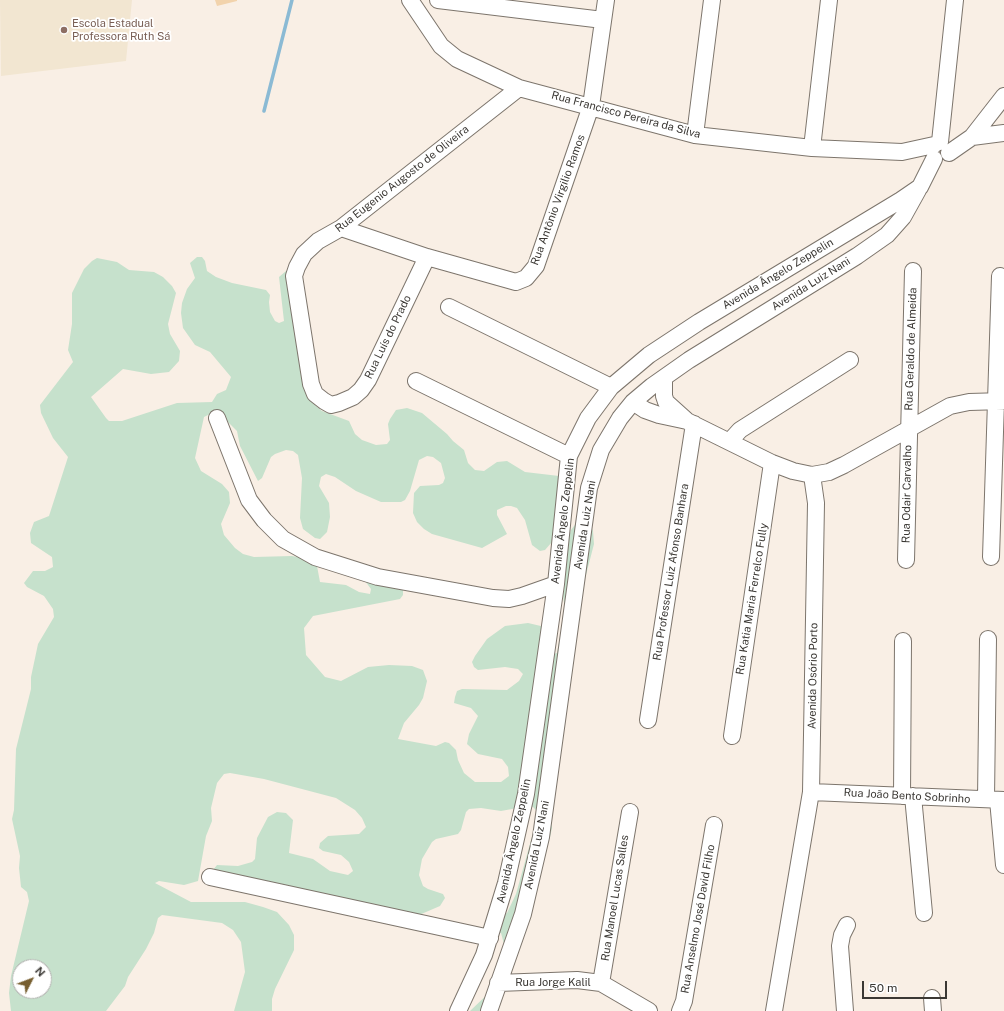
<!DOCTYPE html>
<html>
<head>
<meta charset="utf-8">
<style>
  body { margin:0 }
  #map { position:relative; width:1004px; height:1011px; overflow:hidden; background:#f9efe5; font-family:"Public Sans",sans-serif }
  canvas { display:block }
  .north { position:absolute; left:12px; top:959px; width:40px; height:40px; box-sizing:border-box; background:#fff; border:1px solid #b1afae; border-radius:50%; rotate:48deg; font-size:11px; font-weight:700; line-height:16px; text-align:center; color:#3b3834 }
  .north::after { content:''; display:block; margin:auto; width:14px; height:18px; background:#775e2f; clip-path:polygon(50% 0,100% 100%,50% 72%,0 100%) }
  .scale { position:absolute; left:862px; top:981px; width:85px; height:18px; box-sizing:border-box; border:2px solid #3b3834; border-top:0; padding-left:5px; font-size:12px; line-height:14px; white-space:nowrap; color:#3b3834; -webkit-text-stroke:3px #fff; paint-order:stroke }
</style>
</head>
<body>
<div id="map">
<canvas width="1004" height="1011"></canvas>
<div class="north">N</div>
<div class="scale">50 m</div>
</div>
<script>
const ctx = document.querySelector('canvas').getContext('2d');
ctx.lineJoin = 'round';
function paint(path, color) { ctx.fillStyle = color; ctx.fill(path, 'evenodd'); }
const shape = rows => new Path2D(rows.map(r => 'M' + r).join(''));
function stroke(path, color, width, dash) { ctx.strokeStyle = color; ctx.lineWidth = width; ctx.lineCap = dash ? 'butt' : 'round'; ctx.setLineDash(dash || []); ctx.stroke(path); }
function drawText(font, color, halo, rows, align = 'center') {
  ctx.font = font + ' "Public Sans",sans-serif'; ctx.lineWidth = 3.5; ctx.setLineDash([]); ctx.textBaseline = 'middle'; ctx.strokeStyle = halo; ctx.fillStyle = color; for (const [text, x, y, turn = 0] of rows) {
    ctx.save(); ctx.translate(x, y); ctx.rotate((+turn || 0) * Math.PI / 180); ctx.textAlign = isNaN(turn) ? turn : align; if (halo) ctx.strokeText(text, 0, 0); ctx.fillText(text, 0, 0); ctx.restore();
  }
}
paint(shape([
  [0,0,132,0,126,61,1,76]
]), '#f2e6d1');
paint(shape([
  [197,257,202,257,205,261,207,271,216,277,232,283,266,290,270,295,269,302,270,312,275,321,279,323,284,321,279,277,286,271,291,273,315,405,322,411,349,421,355,434,362,440,376,445,387,444,390,440,388,424,390,419,396,410,407,408,422,413,447,434,453,441,464,450,468,463,475,470,484,471,497,462,507,461,525,472,559,476,558,535,545,550,540,551,532,545,525,520,517,508,511,506,506,506,497,510,497,515,507,534,482,548,432,534,424,529,417,522,413,513,414,493,420,486,439,485,443,483,445,478,441,463,433,457,427,456,419,460,410,491,405,500,401,502,381,502,356,491,335,477,326,474,321,477,319,486,329,503,330,517,327,532,320,539,315,538,303,529,300,518,302,478,298,455,293,451,286,450,275,454,271,457,262,478,258,481,240,446,237,431,226,420,212,413,204,417,195,458,201,471,222,484,229,492,230,503,221,524,224,535,235,548,243,554,254,557,292,556,308,559,317,566,320,582,346,585,359,592,370,594,371,589,365,581,345,575,342,572,403,588,403,595,400,599,313,616,304,628,306,655,325,677,341,681,368,667,389,665,412,666,423,670,427,681,423,698,419,705,404,723,398,739,436,746,445,742,449,743,456,750,458,760,464,773,475,782,501,782,509,776,508,767,502,759,478,754,467,744,469,734,478,716,471,708,454,703,455,697,457,691,462,689,507,690,519,681,523,674,518,669,505,667,478,670,474,667,472,662,475,656,487,639,505,626,528,623,545,627,550,655,557,653,565,610,562,588,566,545,571,530,577,522,591,526,593,531,594,544,580,598,549,809,552,828,550,837,541,858,489,1011,470,1011,493,989,501,965,504,944,501,933,484,935,482,930,490,918,507,913,516,894,535,826,537,815,536,810,533,807,528,806,501,811,481,808,469,809,466,812,461,830,458,834,436,839,432,842,422,859,419,875,423,886,428,889,443,894,445,898,440,906,419,915,213,870,217,865,238,866,252,862,255,859,257,838,268,817,277,812,286,813,293,820,289,853,313,859,330,871,348,875,353,871,349,862,341,855,323,851,319,848,320,843,328,836,359,834,366,827,362,818,355,810,336,798,264,779,230,773,224,774,217,783,211,808,212,821,206,836,198,881,184,885,159,881,155,883,191,902,245,902,263,907,277,912,289,925,294,935,294,950,275,989,272,999,272,1011,234,1011,245,972,241,942,233,930,222,923,162,915,158,918,154,933,146,949,128,977,125,986,106,1011,11,1011,9,993,11,976,29,901,27,892,21,887,19,868,20,856,12,819,14,810,16,749,31,689,31,677,38,644,54,617,53,609,44,596,27,587,24,583,33,571,45,571,53,567,52,557,31,543,30,533,34,522,49,516,68,457,53,438,41,413,40,405,73,362,68,350,72,324,72,293,84,269,92,261,97,258,117,262,129,270,154,272,163,277,172,286,176,293,168,324,170,334,180,351,179,361,169,372,151,374,123,369,91,397,106,418,109,421,122,421,177,403,212,402,217,394,226,390,231,377,210,352,195,345,183,328,181,313,182,303,187,289,195,278,190,263],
  [20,967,44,967,44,991,20,991]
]), '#c6e1cc');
stroke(shape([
  [264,111,292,0]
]), '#8bbad4', 3.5);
paint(shape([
  [215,0,237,0,237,1,217,6]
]), '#f2d3ac');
const minor = shape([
  [410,0,441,46,457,59,519,88,695,135,812,148,902,152,934,145],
  [438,0,603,20],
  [695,135,712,0],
  [972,137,1004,96],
  [940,142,955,0],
  [812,148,829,0],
  [949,153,972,137,1004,133],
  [341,228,427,257,516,282,526,278,536,266,591,106,606,0],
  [427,257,368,380,361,390,353,397,339,403,331,405,324,401,315,394,311,384,294,276,297,267,304,254,318,241,341,228,519,88],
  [449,307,611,387],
  [664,378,664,396,666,402,686,420],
  [416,381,569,456],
  [633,402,645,410,659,415,687,421,772,463,793,471,812,475,816,503,811,792,774,1011],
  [217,418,249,500,264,520,283,539,315,557,378,577,493,598,509,599,522,596,556,584],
  [730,441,740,430,850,360],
  [812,475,829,472,844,465,950,406,969,402,1004,401],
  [991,557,1000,276],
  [906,560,913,271],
  [648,720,694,424],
  [732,736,772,463],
  [811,792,1004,800],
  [902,796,903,641],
  [913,796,924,913],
  [986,799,988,639],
  [998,800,1004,865],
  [210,877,490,938],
  [498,983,577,980,601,983,649,1011],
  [601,983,630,812],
  [932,998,933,1011],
  [458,1011,484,955,506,883,526,794,556,584,569,456,588,418,611,387,649,355,699,322,901,200,920,187,934,159],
  [489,1011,523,914,541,837,589,488,601,450,620,418,633,402,652,386,689,360,857,256,887,235,903,217,918,190],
  [680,1011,684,1001,714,825],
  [845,1011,840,946,842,935,847,925]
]);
stroke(minor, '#7d756c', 18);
stroke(minor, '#fff', 16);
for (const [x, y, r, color] of [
  [64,30,4,"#8d6e63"]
]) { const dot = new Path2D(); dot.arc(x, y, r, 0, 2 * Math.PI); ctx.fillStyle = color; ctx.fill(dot); stroke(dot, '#fff', 1.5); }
drawText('11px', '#785e54', '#fff', [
  ["Escola Estadual",72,24],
  ["Professora Ruth Sá",72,37]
], 'left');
drawText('11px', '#3b3834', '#fff', [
  ["Rua Francisco Pereira da Silva",626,115,15],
  ["Rua Eugenio Augosto de Oliveira",402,179,-38],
  ["Rua Antônio Virgilio Ramos",558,200,-70],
  ["Avenida Ângelo Zeppelin",778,274,-31],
  ["Avenida Luiz Nani",811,284,-32],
  ["Rua Luís do Prado",388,337,-64],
  ["Rua Geraldo de Almeida",911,349,-88],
  ["Rua Odair Carvalho",907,494,-89],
  ["Avenida Ângelo Zeppelin",563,521,-83],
  ["Avenida Luiz Nani",585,525,-81],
  ["Rua Professor Luiz Afonso Banhara",671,572,-81],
  ["Rua Katia Maria Ferrelco Fully",752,599,-81],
  ["Avenida Osório Porto",813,676,-89],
  ["Rua João Bento Sobrinho",907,796,3],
  ["Avenida Ângelo Zeppelin",514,841,-78],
  ["Avenida Luiz Nani",537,845,-79],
  ["Rua Manoel Lucas Salles",615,898,-81],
  ["Rua Anselmo José David Filho",698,919,-80],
  ["Rua Jorge Kalil",553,983]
]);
</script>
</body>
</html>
